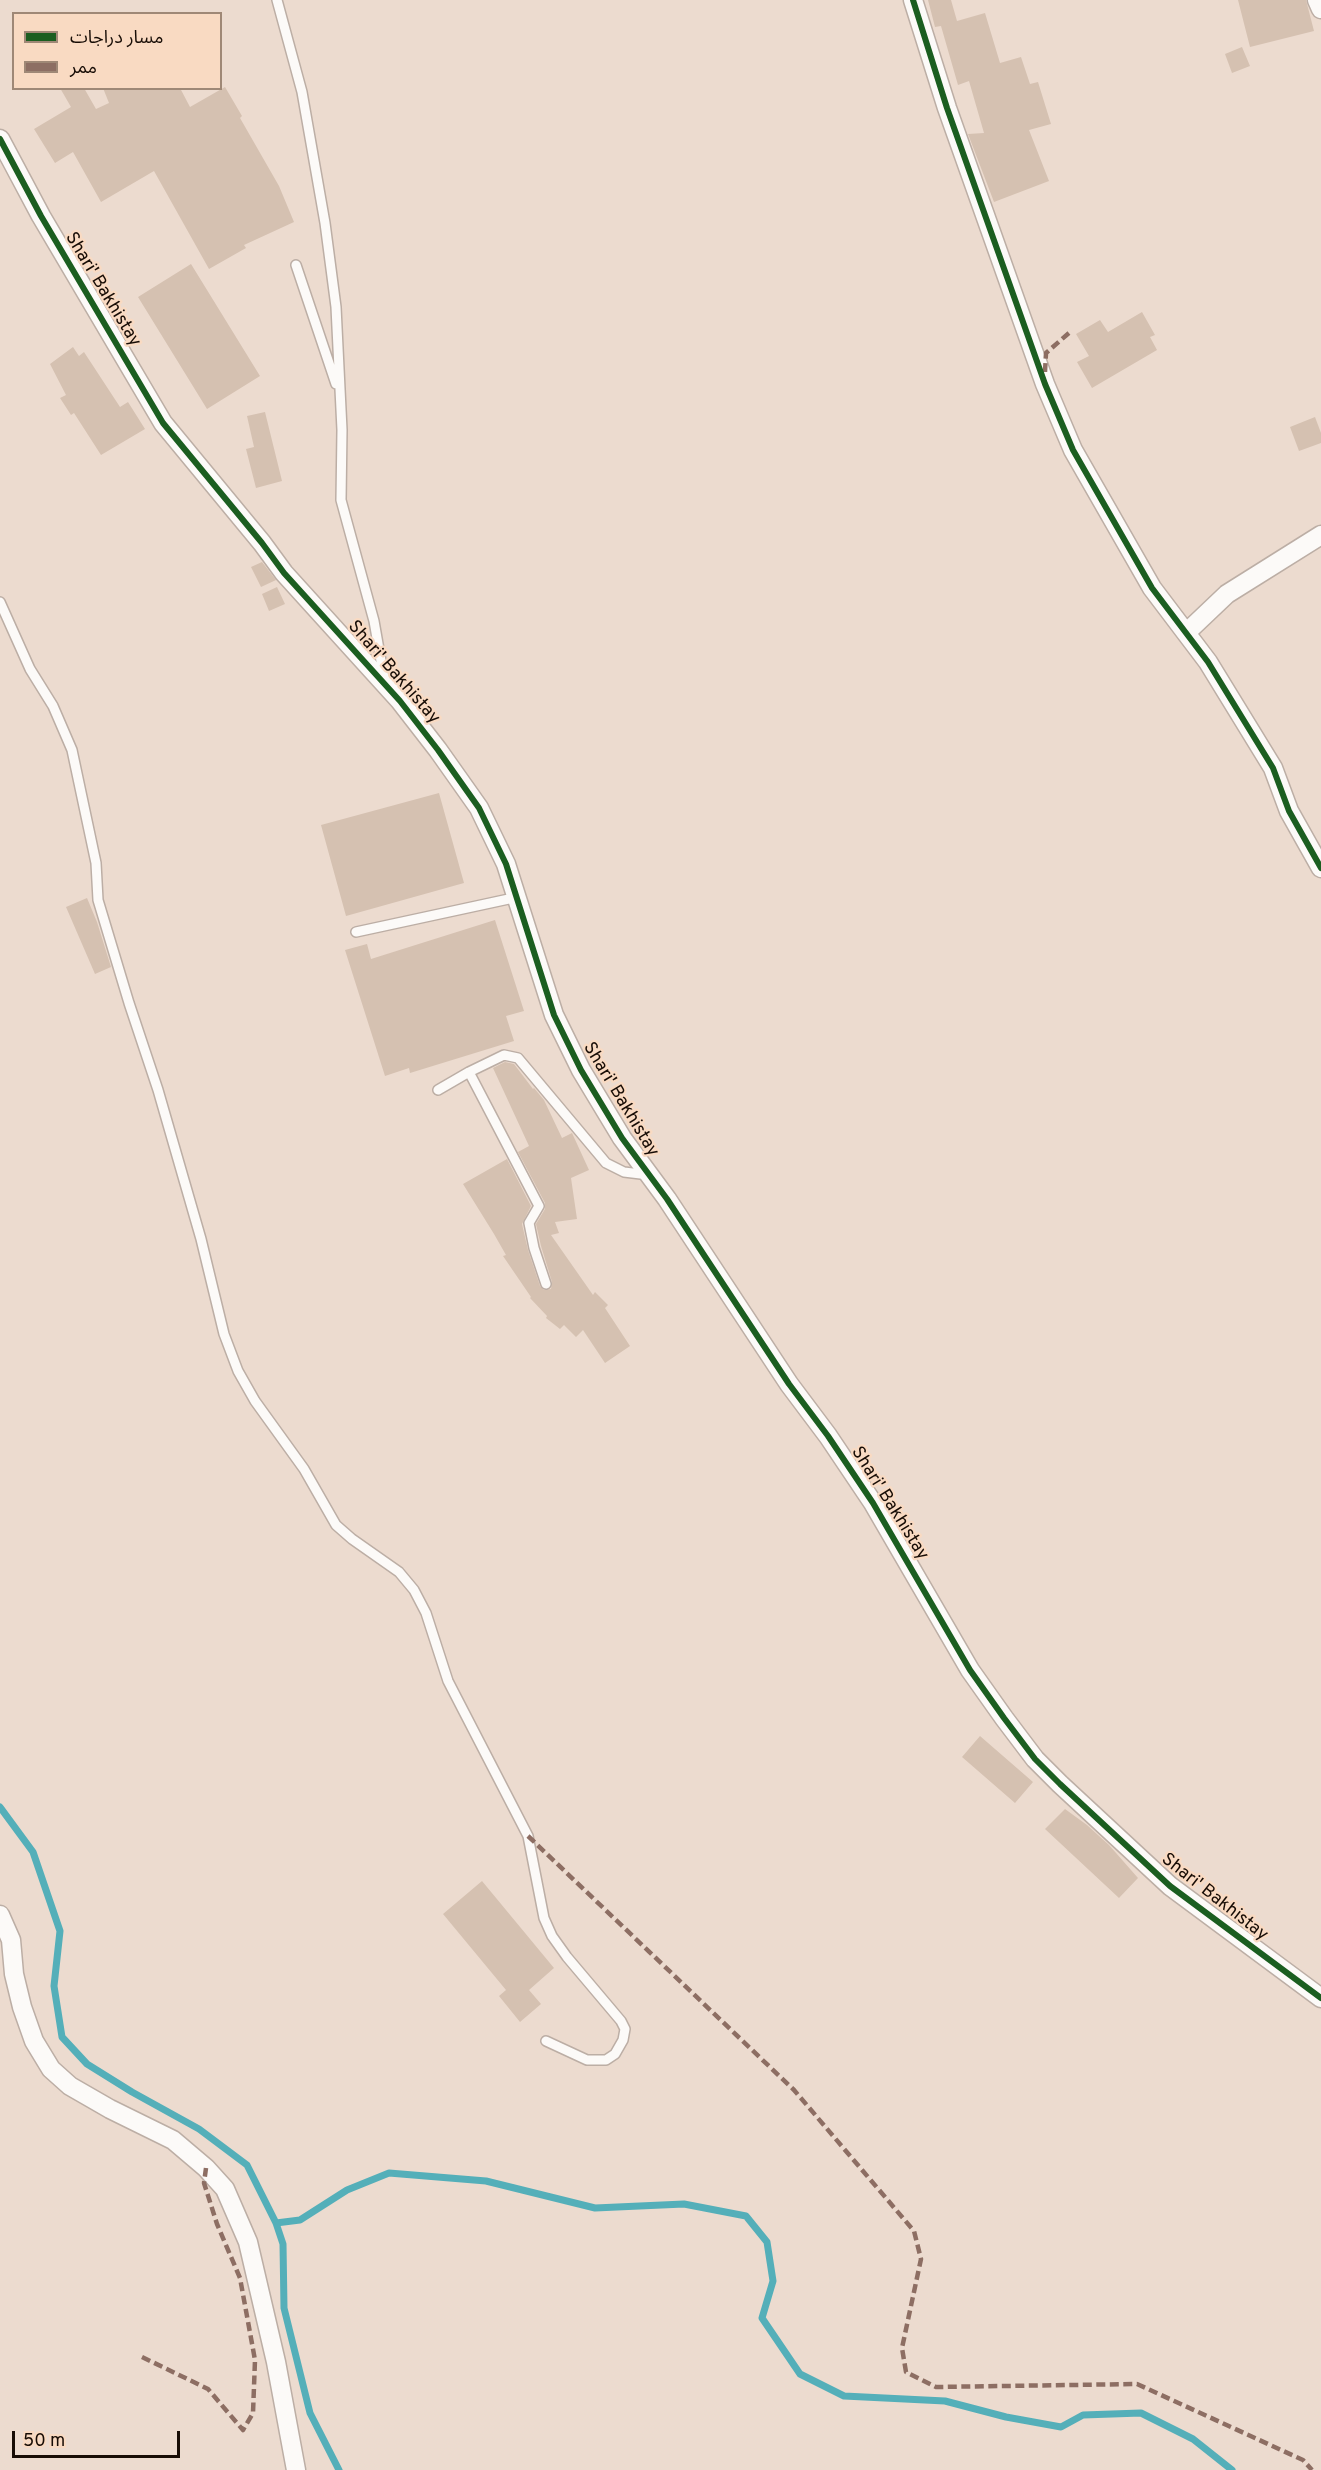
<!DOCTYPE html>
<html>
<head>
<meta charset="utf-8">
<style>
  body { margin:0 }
  #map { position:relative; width:1321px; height:2470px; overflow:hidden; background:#ecdbcf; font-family:Overpass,"Noto Sans Arabic",sans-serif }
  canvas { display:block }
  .legend { position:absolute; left:12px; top:12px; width:210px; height:78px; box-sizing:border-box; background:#f9dac2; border:2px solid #9f8876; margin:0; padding:8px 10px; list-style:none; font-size:18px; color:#170c05 }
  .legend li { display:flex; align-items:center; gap:12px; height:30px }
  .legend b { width:30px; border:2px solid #9f8876 }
  .scale { position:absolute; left:12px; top:2431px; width:168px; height:27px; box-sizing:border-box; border:3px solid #170c05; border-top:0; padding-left:8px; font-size:18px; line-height:21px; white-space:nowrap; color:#170c05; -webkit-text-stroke:4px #f9dac2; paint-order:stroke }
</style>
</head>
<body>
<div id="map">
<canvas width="1321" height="2470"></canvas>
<ul class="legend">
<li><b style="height:8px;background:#1b5e20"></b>مسار دراجات</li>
<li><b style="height:8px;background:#8d6e63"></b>ممر</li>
</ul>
<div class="scale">50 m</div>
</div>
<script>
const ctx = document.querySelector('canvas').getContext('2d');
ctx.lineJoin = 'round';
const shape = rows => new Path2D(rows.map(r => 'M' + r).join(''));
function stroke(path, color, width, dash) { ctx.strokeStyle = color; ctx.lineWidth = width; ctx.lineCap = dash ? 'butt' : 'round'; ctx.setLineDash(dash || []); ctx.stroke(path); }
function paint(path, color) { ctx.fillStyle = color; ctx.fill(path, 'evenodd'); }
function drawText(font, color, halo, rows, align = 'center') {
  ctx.font = font + ' Overpass,sans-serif'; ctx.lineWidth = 4.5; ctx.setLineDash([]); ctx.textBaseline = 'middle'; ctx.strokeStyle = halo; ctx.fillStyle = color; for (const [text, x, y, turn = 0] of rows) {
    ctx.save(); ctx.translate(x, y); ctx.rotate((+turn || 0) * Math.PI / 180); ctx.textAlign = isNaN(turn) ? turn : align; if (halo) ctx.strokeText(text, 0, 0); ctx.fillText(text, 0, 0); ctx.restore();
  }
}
stroke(shape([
  [0,1807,33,1852,60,1931,54,1986,62,2037,87,2064,132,2092,199,2129,247,2165,276,2223,283,2244,284,2308,310,2413,339,2470],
  [276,2223,300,2220,347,2190,389,2173,486,2181,595,2208,684,2204,746,2216,767,2242,773,2281,762,2318,800,2374,844,2396,945,2401,1006,2417,1061,2427,1083,2415,1141,2413,1193,2439,1232,2470]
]), '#54afb9', 7);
paint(shape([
  [928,0,951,0,957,21,985,13,1000,63,1021,57,1030,84,1038,82,1051,124,1029,130,1049,181,994,202,968,134,984,133,969,81,958,85,941,26,935,27],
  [1238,0,1306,0,1314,31,1250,47],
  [1242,47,1250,66,1232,73,1225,54],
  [225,87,242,116,240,118,279,186,294,222,244,245,246,248,209,269,154,171,101,202,73,152,55,163,34,129,71,107,60,88,84,88,96,109,109,103,103,88,180,88,190,107],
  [191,264,260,376,207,409,138,297],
  [1142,312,1155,335,1150,337,1157,350,1092,388,1077,362,1089,356,1076,334,1100,320,1108,332],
  [73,347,79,356,84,352,120,407,128,402,145,429,101,455,74,413,71,415,60,398,66,395,50,364],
  [265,412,282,481,256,488,246,449,254,447,247,416],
  [1315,417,1321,433,1321,443,1299,451,1290,427],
  [262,562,276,580,261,587,251,567],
  [277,587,285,604,269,611,262,594],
  [439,793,464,883,346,916,321,825],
  [87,898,97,922,111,967,95,974,66,907],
  [495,920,524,1011,506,1016,514,1041,410,1073,409,1068,385,1076,345,950,367,944,371,959],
  [505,1062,514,1064,533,1089,534,1088,544,1100,562,1138,572,1133,589,1170,571,1178,577,1219,555,1222,559,1233,551,1235,593,1295,595,1292,608,1305,605,1308,630,1346,605,1363,583,1330,576,1337,564,1325,560,1329,546,1318,547,1316,530,1298,531,1297,503,1256,506,1255,494,1234,463,1184,507,1159,531,1206,522,1224,528,1250,540,1286,544,1290,551,1289,552,1282,541,1246,536,1224,545,1209,545,1203,518,1152,529,1146,493,1068],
  [980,1736,1033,1782,1015,1803,962,1757],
  [1065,1809,1087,1825,1109,1845,1138,1878,1119,1898,1045,1829],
  [482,1881,554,1968,529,1990,541,2004,520,2022,499,1996,506,1990,443,1914]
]), '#d5c1b1');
const service = shape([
  [277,0,302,92,325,223,336,307,342,430,341,500,374,621,384,678],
  [296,265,336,384],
  [0,602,30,669,53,706,72,750,96,863,98,900,129,1003,158,1090,201,1239,224,1334,238,1371,255,1401,304,1469,336,1525,352,1539,399,1572,414,1590,426,1613,448,1681,528,1836,544,1918,552,1936,567,1957,621,2021,625,2029,623,2040,615,2054,606,2060,587,2060,546,2041],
  [356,932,518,897],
  [469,1072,539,1206,529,1223,534,1248,546,1284],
  [438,1090,469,1072,504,1055,518,1058,606,1163,624,1172,649,1175]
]);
const minor = shape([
  [913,0,947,108,1045,384,1073,450,1152,588,1208,662,1273,768,1289,811,1321,868],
  [1317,0,1321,9],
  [0,139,41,216,163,423,262,543,284,573,400,701,438,750,479,808,506,864,554,1015,581,1070,622,1138,667,1199,789,1384,828,1436,873,1503,970,1670,1004,1718,1035,1759,1060,1784,1170,1886,1321,1998],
  [1187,632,1227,594,1321,535],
  [0,1915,11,1940,14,1974,22,2007,34,2041,51,2069,70,2086,110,2109,173,2140,206,2168,225,2189,248,2242,276,2362,296,2470]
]);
stroke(service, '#bcaea5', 12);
stroke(minor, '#bcaea5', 21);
stroke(service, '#fcfaf8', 9);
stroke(minor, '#fcfaf8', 18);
stroke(shape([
  [1045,372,1046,353,1070,332],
  [528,1836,794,2090,914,2231,921,2259,902,2348,906,2372,936,2387,1137,2384,1303,2460,1312,2470],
  [142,2357,208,2389,243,2430,253,2413,255,2360,240,2278,217,2224,204,2183,206,2168]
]), '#8d6e63', 4.5, [9, 4.5]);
stroke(shape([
  [913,0,947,108,1045,384,1073,450,1152,588,1208,662,1273,768,1289,811,1321,868],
  [0,139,41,216,163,423,262,543,284,573,400,701,438,750,479,808,506,864,554,1015,581,1070,622,1138,667,1199,789,1384,828,1436,873,1503,970,1670,1004,1718,1035,1759,1060,1784,1170,1886,1321,1998]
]), '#1b5e20', 6);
drawText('18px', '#170c05', '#f9dac2', [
  ["Shari' Bakhistay",102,290,59],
  ["Shari' Bakhistay",393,673,49],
  ["Shari' Bakhistay",620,1100,59],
  ["Shari' Bakhistay",889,1504,58],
  ["Shari' Bakhistay",1214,1898,38]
]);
</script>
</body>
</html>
